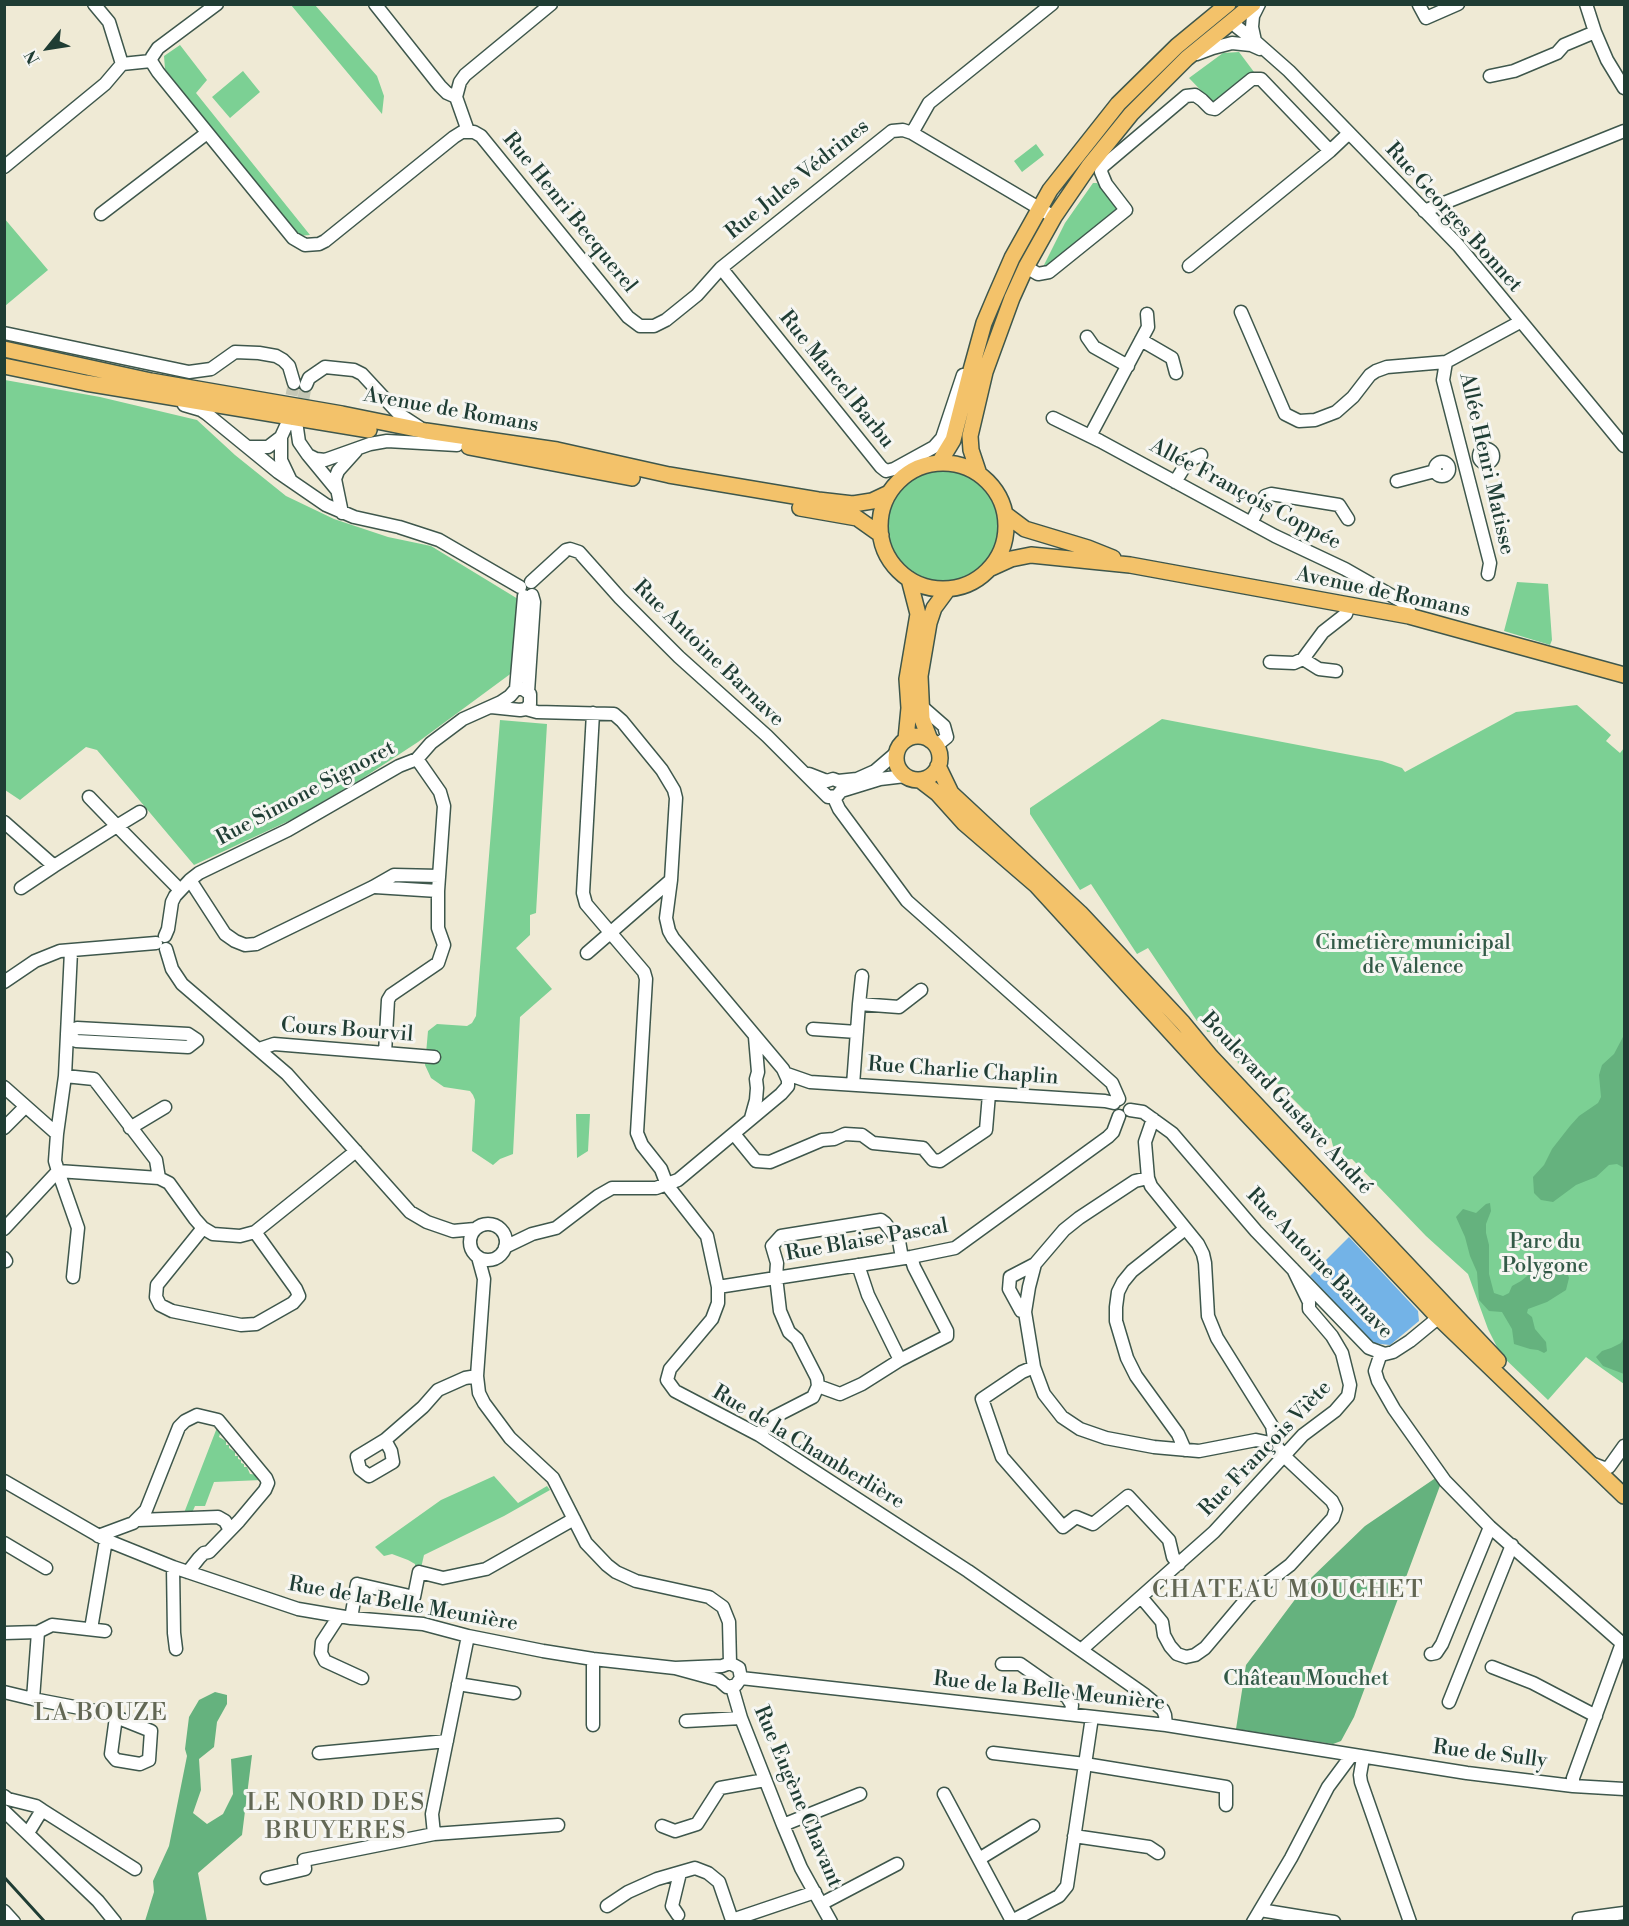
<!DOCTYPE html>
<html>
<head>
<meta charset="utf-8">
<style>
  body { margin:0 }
  #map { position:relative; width:1629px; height:1926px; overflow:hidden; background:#efead5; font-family:"Libre Bodoni",serif }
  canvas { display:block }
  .frame { position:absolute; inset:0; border:6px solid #1f3d34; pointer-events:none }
  .north { position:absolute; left:18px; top:18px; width:60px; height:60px; -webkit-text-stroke:4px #f6f6f2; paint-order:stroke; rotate:240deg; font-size:16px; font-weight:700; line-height:24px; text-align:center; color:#1f3d34 }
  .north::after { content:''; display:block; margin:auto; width:21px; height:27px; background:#1f3d34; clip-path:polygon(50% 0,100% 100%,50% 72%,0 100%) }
</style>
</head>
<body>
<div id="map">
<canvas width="1629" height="1926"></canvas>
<div class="frame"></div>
<div class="north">N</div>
</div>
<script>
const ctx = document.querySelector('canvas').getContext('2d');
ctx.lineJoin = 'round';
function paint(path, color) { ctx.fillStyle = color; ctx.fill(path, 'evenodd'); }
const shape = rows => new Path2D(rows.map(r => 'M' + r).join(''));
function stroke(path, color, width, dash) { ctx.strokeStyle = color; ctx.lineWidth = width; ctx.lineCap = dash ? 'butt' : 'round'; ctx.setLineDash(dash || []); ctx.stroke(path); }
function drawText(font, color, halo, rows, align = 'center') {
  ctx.font = font + ' "Libre Bodoni",serif'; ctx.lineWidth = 6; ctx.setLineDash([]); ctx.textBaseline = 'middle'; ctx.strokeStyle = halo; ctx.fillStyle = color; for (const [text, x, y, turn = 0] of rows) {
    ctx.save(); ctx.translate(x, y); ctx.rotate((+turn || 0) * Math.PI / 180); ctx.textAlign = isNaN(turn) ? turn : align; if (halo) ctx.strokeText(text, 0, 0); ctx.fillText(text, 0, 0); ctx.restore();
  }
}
paint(shape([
  [291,5,315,5,377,76,384,96,382,114],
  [180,45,207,80,196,93,310,235,298,236,165,69,164,56],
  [1239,52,1254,72,1214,104,1189,78,1223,53],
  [243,71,260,92,230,118,212,97],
  [1036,144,1044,155,1022,172,1014,161],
  [1093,183,1097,183,1119,210,1049,268,1043,267,1065,223],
  [4,218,48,270,5,306,4,305],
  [5,380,100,397,197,420,235,455,286,496,334,519,388,537,431,546,518,599,513,672,418,742,363,778,293,819,194,865,97,750,86,747,20,800,5,790],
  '887 527a56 56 0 1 1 112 0a56 56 0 1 1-112 0Z',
  [1517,582,1548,584,1552,640,1550,645,1504,631],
  [1577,705,1611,735,1606,741,1620,753,1624,748,1624,1384,1586,1357,1548,1400,1501,1355,1488,1329,1468,1274,1426,1236,1352,1159,1344,1160,1342,1149,1334,1150,1331,1138,1325,1140,1322,1128,1315,1130,1312,1118,1275,1081,1266,1082,1256,1073,1249,1074,1246,1062,1238,1064,1236,1052,1227,1053,1225,1042,1218,1043,1215,1031,1207,1032,1205,1021,1197,1021,1148,948,1137,954,1091,884,1080,890,1030,814,1030,808,1162,719,1382,761,1402,768,1405,772,1516,712],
  [500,720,547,724,536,913,530,915,530,935,516,948,552,989,520,1017,513,1154,500,1159,493,1165,472,1151,475,1100,473,1095,470,1091,444,1087,431,1078,425,1065,428,1031,437,1024,467,1026,472,1023,476,1016],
  [576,1114,590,1114,588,1151,577,1158],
  [218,1425,226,1435,220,1434,219,1437,226,1441,226,1445,229,1445,229,1448,235,1452,235,1456,238,1456,238,1459,241,1460,241,1463,244,1464,244,1467,247,1467,250,1474,259,1475,262,1480,214,1482,205,1506,195,1506,192,1513,184,1513],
  [494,1476,518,1503,547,1486,550,1490,504,1516,424,1555,421,1568,415,1567,415,1564,408,1560,392,1554,384,1556,375,1547,441,1500]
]), '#7cd094');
paint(shape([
  [1624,1035,1624,1168,1617,1164,1609,1165,1596,1177,1576,1185,1553,1202,1541,1200,1534,1193,1533,1177,1544,1165,1552,1149,1570,1126,1579,1116,1598,1103,1601,1097,1599,1075,1602,1065,1614,1054],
  [1490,1203,1491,1211,1486,1224,1486,1233,1489,1245,1489,1274,1494,1293,1503,1296,1509,1293,1512,1286,1521,1281,1544,1262,1557,1259,1564,1266,1567,1272,1569,1278,1566,1290,1547,1302,1528,1309,1527,1313,1532,1317,1535,1329,1546,1342,1547,1351,1544,1353,1538,1350,1530,1349,1514,1344,1512,1329,1502,1312,1489,1311,1479,1300,1477,1272,1470,1256,1465,1237,1456,1217,1463,1209,1476,1213,1486,1204],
  [1624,1337,1624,1374,1603,1366,1596,1357,1602,1351,1611,1348,1621,1343],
  [1437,1477,1441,1483,1354,1717,1341,1741,1333,1744,1236,1729,1246,1665,1311,1578,1365,1526],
  [215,1692,227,1695,227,1704,217,1722,214,1747,199,1759,201,1790,193,1813,207,1824,223,1814,233,1794,231,1759,252,1755,242,1835,198,1873,207,1921,145,1921,154,1892,153,1881,169,1846,187,1756,185,1749,189,1717,199,1700]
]), '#65b27e');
paint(shape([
  [1349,1237,1418,1311,1419,1321,1390,1345,1372,1343,1310,1276]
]), '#73b3e7');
stroke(shape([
  [288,413,294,383],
  [300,416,306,385]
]), '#c5c7b5', 12, [12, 6]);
const minor = shape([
  [94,4,109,22,122,64],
  [375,4,440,86,447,93,456,97],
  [1420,4,1419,5,1426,18,1458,4],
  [1586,4,1595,32,1607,60,1624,88],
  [1237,27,1255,41,1289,71,1458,245,1624,446],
  [1255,41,1252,27,1253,16,1259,4],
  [1197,54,1213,48,1232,43,1251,45,1260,49],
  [151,61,158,72,293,238,305,245,319,244,325,241,454,137,462,132,474,132,481,136,628,317,640,326,654,326,666,320,697,295,721,268,892,131,903,130,912,133,1054,217],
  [151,61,152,57,158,48,217,4],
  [122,64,151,61],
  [1490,76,1514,71,1557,53,1564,45,1595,32],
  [468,131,456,97,460,82,465,75,551,4],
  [912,133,929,103,1052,4],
  [4,167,105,84,122,64],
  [1424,211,1624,131],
  [101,214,207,133],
  [1189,266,1330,151,1349,133],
  [1026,267,1038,274,1049,272,1126,210,1106,184,1101,172,1102,167,1186,96,1195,95,1202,100,1210,108,1215,109,1252,79,1261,79,1330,151],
  [721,268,881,467,886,471,894,469,934,447,942,438,963,375],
  [1241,312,1285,414,1299,421,1315,420,1336,412,1353,397,1370,375,1376,371,1387,367,1446,362,1520,322],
  [4,333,189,372,211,369,235,352,259,353,276,356,283,360,289,366,294,383],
  [1087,337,1094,347,1128,366],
  [1141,340,1172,358,1176,373],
  [1446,362,1443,380,1490,563,1488,574],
  [306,385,309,378,325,367,354,370,362,374,399,414,419,427],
  [184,405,201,410,207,414,278,472,326,505,354,517,399,527,439,540,520,587],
  [1053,418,1100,441,1275,536,1345,569,1401,601,1409,610,1409,616],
  [297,428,299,442,308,455,316,459,325,460,370,444,387,441,457,445],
  [1090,436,1148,327,1147,314],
  [281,437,281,460,290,479],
  [249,447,268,447,281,437,286,426],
  '1479 456a7 7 0 1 1 14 0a7 7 0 1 1-14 0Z',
  [308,455,336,489],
  '1435 469a7 7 0 1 1 14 0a7 7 0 1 1-14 0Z',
  [1397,481,1435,471],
  [1175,482,1188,461,1201,455],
  [342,513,335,479,338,471,356,451],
  [1251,523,1265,496,1271,494,1339,505,1348,519],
  [531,582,566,550,570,549,579,552,620,598,679,657,767,736,828,797,837,796,841,791,880,779,905,776],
  [1303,659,1323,632,1346,614,1349,605],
  [1270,662,1294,663,1303,659,1319,669,1336,671],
  [516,689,524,596],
  [528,692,534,602,532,595],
  [920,705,944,726,947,737,936,746],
  [491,707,520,710,526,709,537,712,614,714,622,721,662,770,674,790,676,798,671,880,666,918,669,931,673,938,783,1069,788,1080,788,1086,781,1094,678,1180,656,1188,612,1188,598,1196,556,1228,532,1234,505,1247],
  [593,713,583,893,586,904,644,972,646,979,637,1133,642,1145,661,1169,667,1185,707,1236,718,1287,718,1303,712,1319,670,1369,667,1380,675,1391,759,1435,968,1571,1145,1695,1163,1710,1165,1715,1166,1725],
  [809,774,827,781,833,779,838,781,857,779,875,771,896,753],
  [89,797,117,826,140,812],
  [834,798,839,809,907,901,1112,1083,1119,1099],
  [4,822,54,866,117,826,180,890],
  [190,880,225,934,235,941,245,945,256,944,373,887,394,875,439,876],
  [375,887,438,891],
  [21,888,54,866],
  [165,936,168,929,172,902,175,896,190,880,199,873,288,830,399,766,417,759,431,743,463,719,501,702,510,696,516,689,523,689,530,694,530,704,526,709],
  [166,949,172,969,182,984,287,1074,410,1212,427,1222,453,1231,475,1229],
  [587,953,671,880],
  [4,982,35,961,60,951,156,943],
  [859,1004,862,976],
  [77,1028,188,1034,197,1040,188,1047,76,1041,67,1033,77,1028],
  [813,1029,857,1032],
  [259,1049,274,1044,434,1057],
  [385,1053,388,1000,391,995,438,963,444,945,438,928,438,891,444,806,440,792,417,759],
  [787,1074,810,1082,1105,1101,1114,1103],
  [65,1076,94,1079,156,1160,159,1178],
  [853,1085,859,1004,899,1007,921,990],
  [4,1087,57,1134,55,1161,58,1171,159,1178,169,1183,195,1219,203,1228,213,1234,240,1236,255,1232,356,1151],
  [1130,1110,1143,1112,1172,1133,1256,1231,1369,1348,1385,1354,1393,1352,1410,1341,1444,1313],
  [751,1118,756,1100,757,1088,756,1079,758,1072,755,1037],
  [1153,1119,1145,1142,1148,1178,1151,1186,1198,1244,1203,1254,1205,1263,1208,1316,1217,1338,1272,1426,1275,1444],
  [4,1128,25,1107],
  [130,1128,165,1107],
  [57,1134,65,1076,71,951],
  [734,1134,756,1161,770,1162,822,1140,834,1139,845,1134,862,1135,873,1143,923,1148,933,1160,940,1161,986,1130,989,1094],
  '470 1242a18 18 0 1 1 36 0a18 18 0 1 1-36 0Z',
  [203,1228,157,1285,156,1297,160,1305,172,1311,241,1325,256,1324,293,1303,299,1296,296,1289,255,1232],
  [4,1229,58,1171,78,1228,73,1277],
  [478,1257,484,1279,477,1376,479,1393,484,1403,510,1438,553,1478,586,1543,607,1565,616,1572,636,1581,709,1597,723,1607,729,1622,730,1663],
  [4,1258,6,1261],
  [858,1265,868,1295,900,1360,947,1336,947,1331,914,1267,911,1257],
  [718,1287,911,1257,955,1248,1108,1137,1113,1132,1119,1116],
  [1025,1312,1021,1311,1009,1289,1010,1277,1035,1264],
  [1381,1353,1375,1371,1378,1381,1394,1409,1445,1481,1490,1527,1624,1645],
  [1034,1367,1022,1372,982,1399,1002,1457,1063,1527,1076,1517,1093,1524,1128,1496,1169,1540,1173,1557,1179,1564],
  [818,1386,840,1394,862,1384,900,1360],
  [759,1435,774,1417,813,1397,818,1386,817,1378,797,1339,789,1332,780,1311,776,1277,777,1263,772,1246,781,1236,881,1220,885,1223,899,1241,902,1258],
  [385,1440,391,1451,393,1462,369,1476,360,1469,357,1457,385,1440,423,1407,438,1390,465,1378,477,1376],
  [1185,1450,1178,1434,1136,1376,1127,1358,1116,1321,1116,1307,1118,1292,1123,1282,1132,1271,1185,1229],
  [1591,1463,1604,1468,1609,1467,1624,1446],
  [4,1481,106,1540,173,1567,298,1609,351,1618,423,1624,468,1636,543,1651,593,1659,675,1668,719,1680,727,1687,736,1685,741,1678,739,1668,730,1663,722,1666,675,1668],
  [138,1520,218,1517,225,1521,230,1530],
  [98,1536,133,1523,146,1510,179,1427,185,1421,197,1415,218,1420,266,1478,268,1483,265,1490,239,1521,209,1552,204,1553,199,1558,188,1572],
  [4,1543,46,1568],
  [173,1567,174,1633,176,1649],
  [1141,1597,1162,1622,1164,1635,1170,1646,1177,1654,1186,1657,1195,1655,1205,1648,1248,1597,1290,1565,1333,1518,1336,1509,1332,1501,1284,1456,1275,1444,1256,1440,1199,1451,1154,1447,1106,1438,1080,1429,1062,1417,1044,1394,1034,1367,1025,1312,1029,1287,1035,1264,1064,1230,1079,1218,1135,1181,1148,1178],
  [339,1616,322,1642,321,1653,325,1661,362,1678],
  [351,1618,357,1584,414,1597,419,1572,443,1578,486,1569,574,1519],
  [91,1629,106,1540],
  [38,1632,33,1699,106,1713,151,1731,149,1760,140,1764,116,1760,111,1754,116,1717],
  [4,1633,38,1632,52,1625,105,1631],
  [1081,1650,1214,1532,1303,1435,1335,1411,1348,1396,1350,1385,1342,1353,1332,1336,1309,1309,1309,1302,1293,1269],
  [1431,1654,1436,1653,1442,1644,1490,1527],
  [593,1659,593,1725],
  [1002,1664,1020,1664,1067,1697,1072,1705,1071,1714],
  [1492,1667,1533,1683,1596,1716],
  [741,1678,1166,1725,1467,1773,1573,1786,1624,1789],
  [458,1684,514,1693],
  [732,1687,741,1718,783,1825,801,1868,831,1922],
  [4,1692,33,1699],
  [1449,1702,1512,1545],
  [686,1721,741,1718],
  [319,1753,447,1741],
  [993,1753,1085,1764,1226,1787,1226,1805],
  [1363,1758,1360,1775,1361,1782,1410,1922],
  [1573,1786,1573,1778,1622,1643],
  [944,1794,1012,1921],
  [4,1796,8,1799,36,1806,42,1810],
  [4,1811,98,1901,115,1922],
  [783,1825,860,1794],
  [662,1826,675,1831,697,1824,720,1788,765,1780],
  [28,1833,42,1810,135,1869],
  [434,1834,432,1814,468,1636],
  [1074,1836,1149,1847,1158,1853],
  [979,1859,1033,1826],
  [267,1878,305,1869,304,1860,434,1834,558,1825],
  [821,1904,897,1864],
  [607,1906,628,1892,657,1879,695,1868,708,1873,719,1882,732,1920,815,1892],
  [1260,1910,1334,1922],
  [4,1911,14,1922],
  [678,1915,672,1906,680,1873],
  [1579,1919,1624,1913],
  [1010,1922,1059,1896,1067,1886,1092,1717],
  [1253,1922,1291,1858,1328,1787,1351,1756]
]);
const major = shape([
  [4,349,151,381,342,414,426,431,557,450,669,475,818,500,853,504,872,501,889,493],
  [4,366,86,383,369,430],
  [469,447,632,478],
  [939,463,953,440,971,370,984,323,995,297,1012,258,1050,190,1118,104,1177,46,1228,4],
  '880 526a63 63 0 1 1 126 0a63 63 0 1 1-126 0Z',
  [979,474,971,450,970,436,985,372,1012,298,1026,267,1054,217,1089,166,1131,114,1187,58,1253,4],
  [800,508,857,518,881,535],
  [1005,514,1025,529,1088,548,1113,558],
  [989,569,1011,559,1031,555,1130,565,1409,616,1624,675],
  '896 758a22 22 0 1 1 44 0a22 22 0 1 1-44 0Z',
  [906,739,909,708,907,679,918,614,909,579],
  [930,740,922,719,920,676,929,623,934,608,948,589],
  [938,766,951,793,1080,913,1183,1023,1211,1057,1498,1361],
  [920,780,937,793,964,823,1036,885,1207,1072,1438,1317,1624,1496]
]);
stroke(minor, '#3e574c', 15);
stroke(major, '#3e574c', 18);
stroke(minor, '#fff', 12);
stroke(major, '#f3c26a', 15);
stroke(shape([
  [4,1877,45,1922]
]), '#1f3d34', 3);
drawText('21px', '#1f3d34', '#f6f6f2', [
  ["Rue Jules Védrines",798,180,-39],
  ["Rue Henri Becquerel",569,213,51],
  ["Rue Georges Bonnet",1453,218,48],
  ["Rue Marcel Barbu",836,380,51],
  ["Avenue de Romans",451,411,10],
  ["Allée Henri Matisse",1486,464,77],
  ["Allée François Coppée",1245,495,28],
  ["Avenue de Romans",1383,593,12],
  ["Rue Antoine Barnave",708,654,44],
  ["Rue Simone Signoret",306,794,-28],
  ["Cours Bourvil",347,1031,4],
  ["Rue Charlie Chaplin",963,1072,4],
  ["Boulevard Gustave André",1286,1104,47],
  ["Rue Blaise Pascal",867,1241,-10],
  ["Rue Antoine Barnave",1319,1264,46],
  ["Rue de la Chamberlière",808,1448,31],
  ["Rue François Viète",1266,1449,-46],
  ["Rue de la Belle Meunière",403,1605,10],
  ["Rue de la Belle Meunière",1049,1692,6],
  ["Rue de Sully",1490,1755,7],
  ["Rue Eugène Chavant",797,1797,67]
]);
drawText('21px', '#325a47', '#f6f6f2', [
  ["Cimetière municipal",1413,944],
  ["de Valence",1413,968],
  ["Parc du",1545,1243],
  ["Polygone",1545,1267],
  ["Château Mouchet",1306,1680]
]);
ctx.letterSpacing = '1.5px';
drawText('24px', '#626754', '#f6f6f2', [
  ["CHATEAU MOUCHET",1288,1591],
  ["LA BOUZE",101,1714],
  ["LE NORD DES",336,1804],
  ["BRUYERES",336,1832]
]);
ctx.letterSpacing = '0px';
</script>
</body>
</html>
